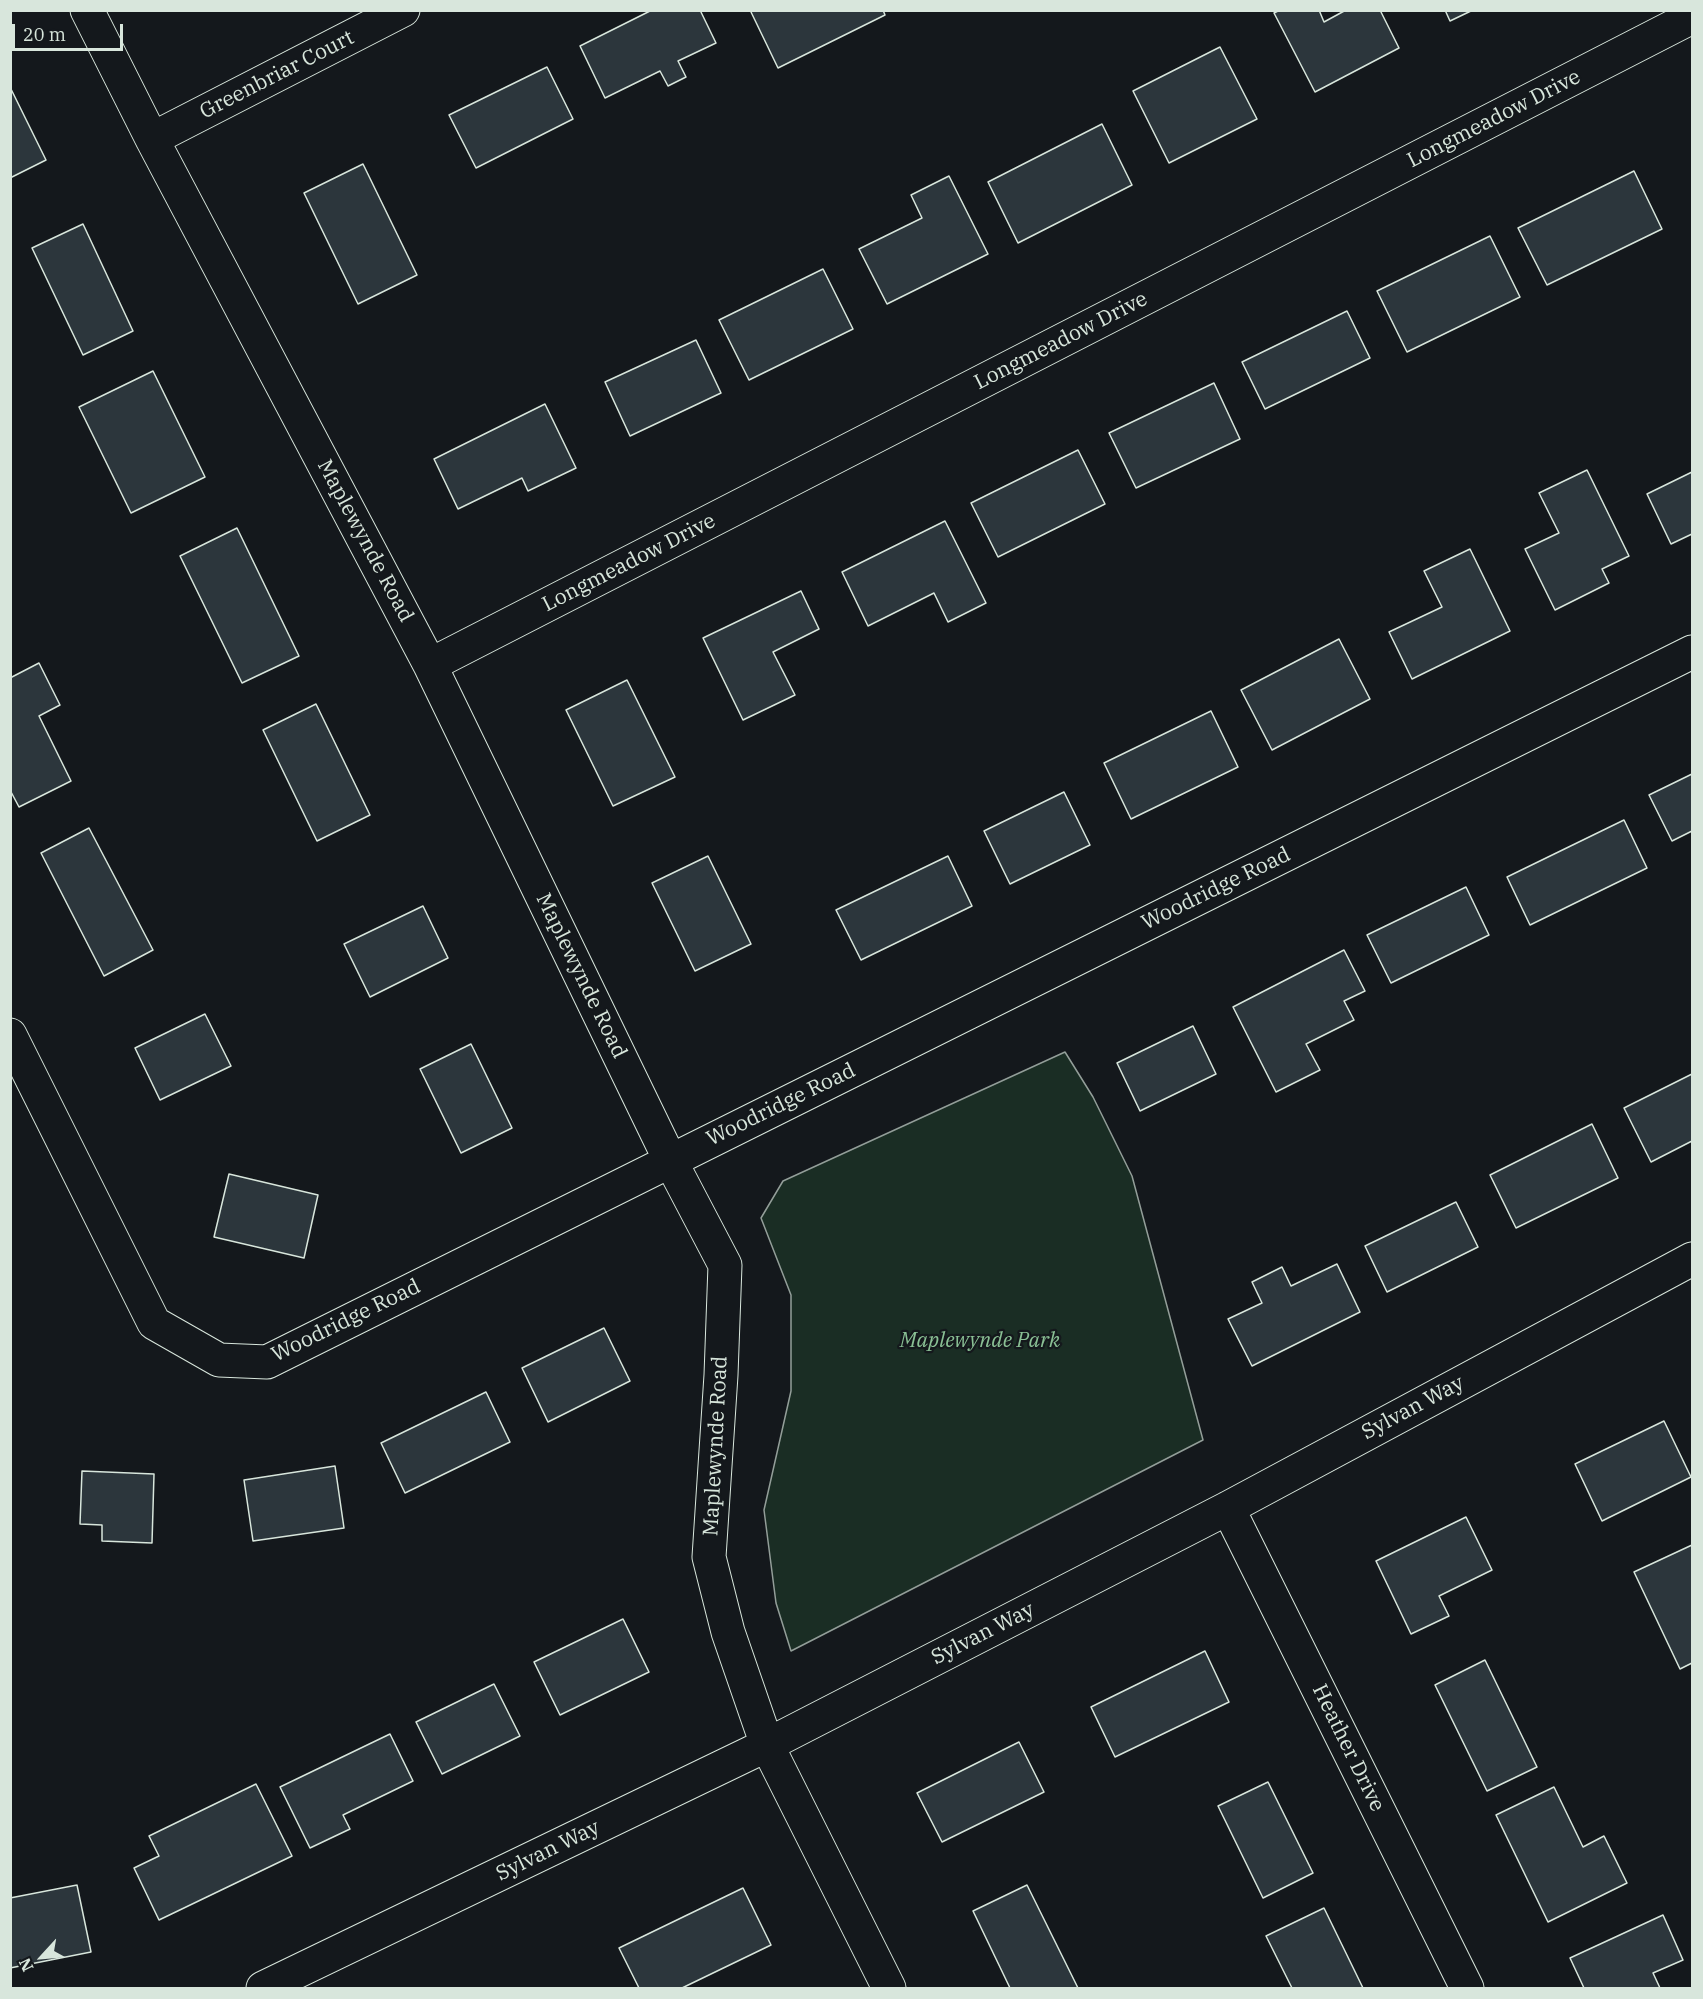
<!DOCTYPE html>
<html>
<head>
<meta charset="utf-8">
<style>
  body { margin:0 }
  #map { position:relative; width:1703px; height:1999px; overflow:hidden; background:#14181c; font-family:"IBM Plex Serif",serif }
  canvas { display:block }
  .frame { position:absolute; inset:0; border:12px solid #d8e6dc; pointer-events:none }
  .north { position:absolute; left:12px; top:1927px; width:60px; height:60px; -webkit-text-stroke:4px #14181c; paint-order:stroke; rotate:244deg; font-size:16px; font-weight:700; line-height:24px; text-align:center; color:#d8e6dc }
  .north::after { content:''; display:block; margin:auto; width:21px; height:27px; background:#d8e6dc; clip-path:polygon(50% 0,100% 100%,50% 72%,0 100%) }
  .scale { position:absolute; left:12px; top:24px; width:111px; height:27px; box-sizing:border-box; border:3px solid #d8e6dc; border-top:0; padding-left:8px; font-size:18px; line-height:21px; white-space:nowrap; color:#d8e6dc; -webkit-text-stroke:4px #14181c; paint-order:stroke }
</style>
</head>
<body>
<div id="map">
<canvas width="1703" height="1999"></canvas>
<div class="frame"></div>
<div class="north">N</div>
<div class="scale">20 m</div>
</div>
<script>
const ctx = document.querySelector('canvas').getContext('2d');
ctx.lineJoin = 'round';
function paint(path, color) { ctx.fillStyle = color; ctx.fill(path, 'evenodd'); }
const shape = rows => new Path2D(rows.map(r => 'M' + r).join(''));
function stroke(path, color, width, dash) { ctx.strokeStyle = color; ctx.lineWidth = width; ctx.lineCap = dash ? 'butt' : 'round'; ctx.setLineDash(dash || []); ctx.stroke(path); }
function drawText(font, color, halo, rows, align = 'center') {
  ctx.font = font + ' "IBM Plex Serif",serif'; ctx.lineWidth = 4.5; ctx.setLineDash([]); ctx.textBaseline = 'middle'; ctx.strokeStyle = halo; ctx.fillStyle = color; for (const [text, x, y, turn = 0] of rows) {
    ctx.save(); ctx.translate(x, y); ctx.rotate((+turn || 0) * Math.PI / 180); ctx.textAlign = isNaN(turn) ? turn : align; if (halo) ctx.strokeText(text, 0, 0); ctx.fillText(text, 0, 0); ctx.restore();
  }
}
const green = shape([
  [1065,1052,1093,1097,1132,1176,1203,1440,791,1651,776,1603,764,1510,791,1391,791,1295,761,1218,783,1181,1065,1052]
]);
paint(green, '#1a2d24');
stroke(green, '#939e99', 1.5);
const building = shape([
  [652,10,700,10,716,43,678,61,686,77,668,86,660,71,605,98,580,46,652,10],
  [754,10,883,10,885,15,778,68,751,12,754,10],
  [1280,10,1319,10,1324,22,1346,10,1380,10,1399,48,1315,92,1274,13,1280,10],
  [1445,10,1473,10,1450,21,1445,10],
  [1220,47,1257,119,1169,163,1133,91,1220,47],
  [547,67,573,119,476,168,449,115,547,67],
  [10,87,46,160,10,178,10,87],
  [1102,124,1132,185,1018,243,988,182,1102,124],
  [363,164,417,275,358,304,304,193,363,164],
  [1634,171,1662,229,1547,285,1518,228,1634,171],
  [949,176,988,254,887,304,859,249,922,218,911,195,949,176],
  [83,224,133,331,83,355,32,248,83,224],
  [1490,236,1520,297,1407,352,1377,291,1490,236],
  [823,269,853,329,749,380,719,320,823,269],
  [1347,311,1370,358,1265,409,1242,362,1347,311],
  [696,340,721,393,630,436,605,382,696,340],
  [153,371,205,477,131,513,79,407,153,371],
  [1214,383,1240,439,1136,488,1109,433,1214,383],
  [545,404,576,468,528,491,522,478,458,509,434,459,545,404],
  [1078,450,1105,504,998,557,971,503,1078,450],
  [1587,470,1629,556,1602,569,1609,583,1555,610,1525,549,1559,533,1539,493,1587,470],
  [1692,472,1692,534,1671,544,1647,494,1692,472],
  [945,521,986,603,948,622,934,593,868,626,842,572,945,521],
  [237,528,299,656,242,683,180,556,237,528],
  [1470,549,1510,631,1412,679,1389,632,1442,607,1424,571,1470,549],
  [801,591,819,629,773,652,795,695,743,720,703,638,801,591],
  [1339,639,1370,699,1272,750,1241,690,1339,639],
  [39,663,60,705,39,716,71,781,19,807,10,790,10,678,39,663],
  [627,680,675,777,613,806,566,710,627,680],
  [316,704,370,815,317,841,263,730,316,704],
  [1211,711,1238,767,1131,819,1104,763,1211,711],
  [1692,774,1692,831,1672,841,1649,795,1692,774],
  [1064,792,1090,845,1010,884,984,831,1064,792],
  [1624,820,1647,868,1530,925,1507,877,1624,820],
  [89,828,153,950,104,976,41,853,89,828],
  [708,856,751,944,695,971,652,883,708,856],
  [948,856,972,906,861,960,836,910,948,856],
  [1466,887,1489,935,1391,983,1367,935,1466,887],
  [423,906,448,958,370,997,344,944,423,906],
  [1344,950,1365,991,1344,1001,1354,1020,1306,1044,1320,1070,1276,1092,1233,1007,1344,950],
  [205,1014,231,1066,160,1100,135,1048,205,1014],
  [1193,1026,1216,1074,1140,1111,1117,1063,1193,1026],
  [471,1044,512,1128,461,1153,420,1069,471,1044],
  [1692,1074,1692,1141,1651,1162,1624,1108,1692,1074],
  [1592,1124,1618,1178,1516,1228,1490,1175,1592,1124],
  [229,1174,318,1195,304,1258,214,1237,229,1174],
  [1456,1202,1478,1247,1387,1292,1365,1246,1456,1202],
  [1337,1264,1360,1312,1252,1366,1228,1319,1262,1303,1252,1282,1282,1267,1291,1286,1337,1264],
  [604,1328,630,1381,548,1422,522,1368,604,1328],
  [486,1392,510,1442,405,1493,381,1443,486,1392],
  [1664,1421,1691,1477,1602,1521,1575,1464,1664,1421],
  [335,1466,344,1528,253,1541,244,1480,335,1466],
  [82,1471,154,1474,152,1543,102,1541,102,1525,80,1524,82,1471],
  [1466,1517,1492,1570,1439,1596,1449,1616,1411,1634,1376,1561,1466,1517],
  [1692,1545,1692,1663,1680,1669,1634,1572,1692,1545],
  [623,1619,649,1672,560,1715,534,1662,623,1619],
  [1205,1651,1229,1702,1115,1757,1091,1707,1205,1651],
  [1485,1660,1537,1767,1487,1791,1435,1685,1485,1660],
  [494,1684,520,1736,442,1774,416,1722,494,1684],
  [390,1734,413,1781,343,1815,350,1829,310,1848,280,1787,390,1734],
  [1019,1742,1044,1792,942,1842,917,1793,1019,1742],
  [1268,1782,1313,1873,1263,1898,1218,1806,1268,1782],
  [256,1784,292,1856,159,1920,134,1868,159,1856,149,1836,256,1784],
  [1554,1787,1583,1847,1604,1836,1627,1883,1548,1922,1496,1815,1554,1787],
  [77,1885,91,1952,10,1968,10,1898,77,1885],
  [1027,1885,1078,1988,1010,1988,973,1911,1027,1885],
  [743,1888,771,1945,682,1988,639,1988,619,1948,743,1888],
  [1324,1908,1363,1988,1292,1988,1266,1936,1324,1908],
  [1663,1915,1683,1960,1653,1973,1660,1988,1584,1988,1570,1958,1663,1915]
]);
paint(building, '#2c363c');
stroke(building, '#d8e6dc', 1.5);
const minor = shape([
  [87,10,152,139,430,665,670,1160,725,1265,721,1375,709,1557,728,1632,767,1745,889,1988],
  [152,139,403,10],
  [430,665,1692,17],
  [10,1035,154,1323,219,1360,267,1362,1692,652],
  [1228,1508,1467,1988],
  [263,1988,767,1745,1228,1508,1692,1259]
]);
stroke(minor, '#d8e6dc', 35);
stroke(minor, '#14181c', 33);
drawText('21px', '#d8e6dc', '#14181c', [
  ["Greenbriar Court",277,75,-27],
  ["Longmeadow Drive",1494,119,-27],
  ["Longmeadow Drive",1061,341,-27],
  ["Maplewynde Road",365,541,62],
  ["Longmeadow Drive",629,563,-27],
  ["Woodridge Road",1216,889,-26],
  ["Maplewynde Road",581,976,64],
  ["Woodridge Road",781,1105,-26],
  ["Woodridge Road",346,1321,-26],
  ["Sylvan Way",1413,1408,-28],
  ["Maplewynde Road",716,1446,-87],
  ["Sylvan Way",983,1634,-27],
  ["Heather Drive",1348,1748,64],
  ["Sylvan Way",548,1851,-26]
]);
drawText('italic 21px', '#8ac095', '#14181c', [
  ["Maplewynde Park",980,1341]
]);
</script>
</body>
</html>
